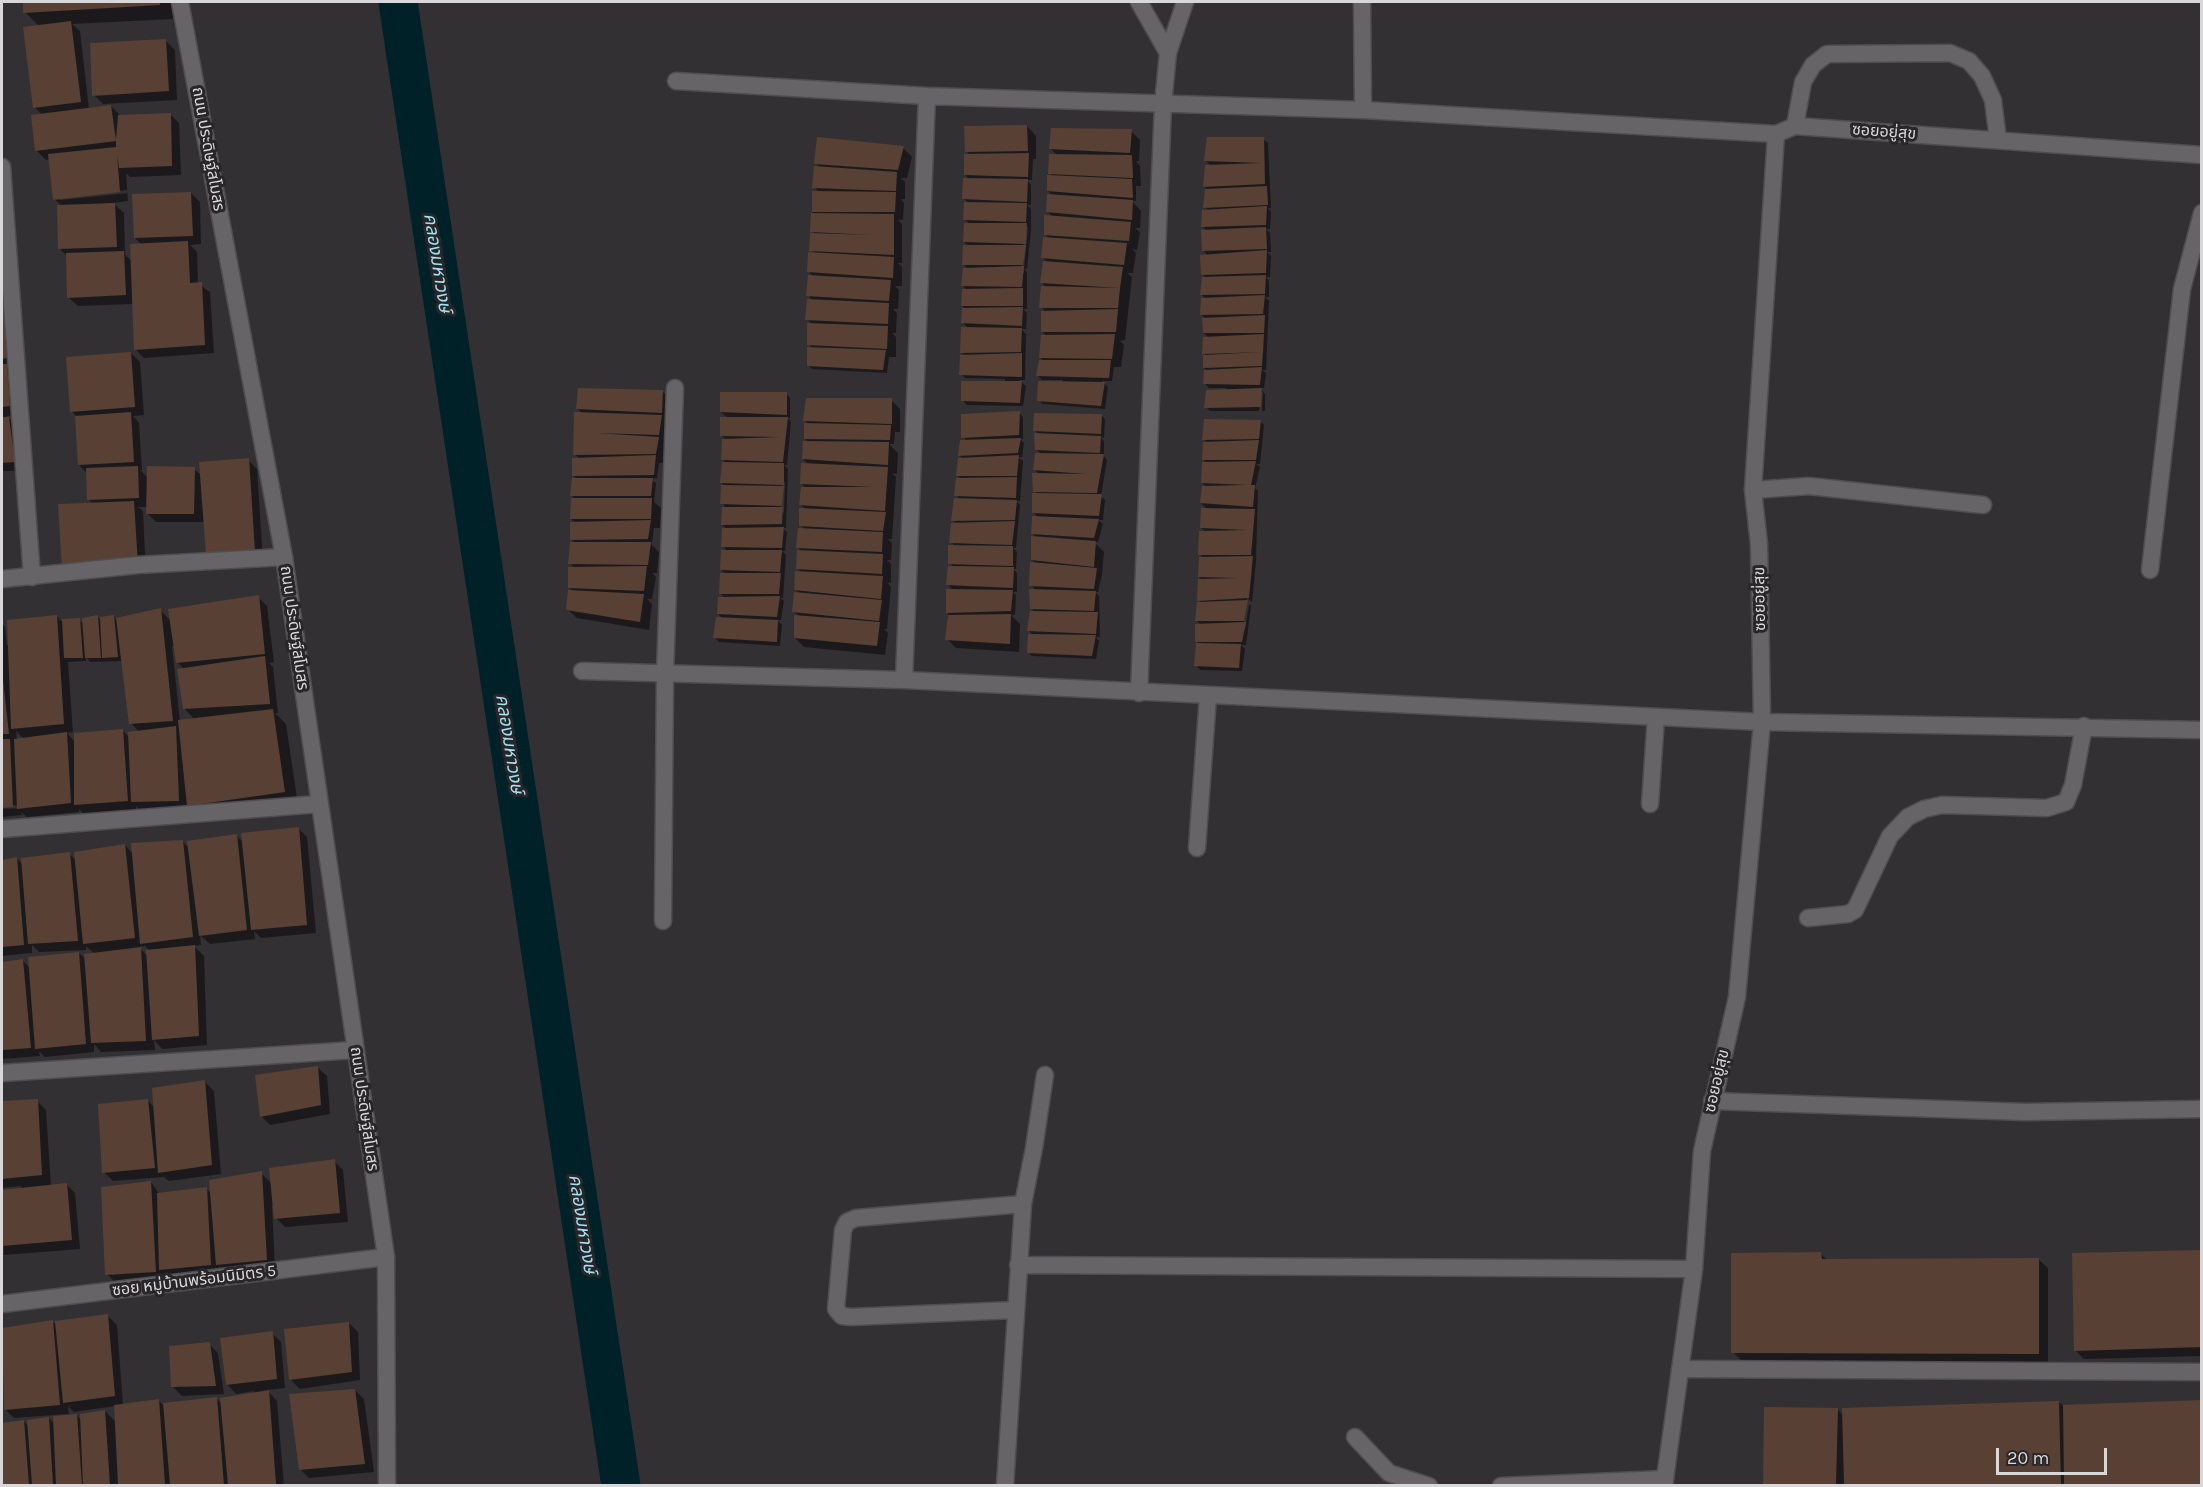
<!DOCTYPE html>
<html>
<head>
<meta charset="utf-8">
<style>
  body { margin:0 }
  #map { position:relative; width:2203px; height:1487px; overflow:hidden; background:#333033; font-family:Karla,sans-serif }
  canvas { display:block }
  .frame { position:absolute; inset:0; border:3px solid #d8d7d9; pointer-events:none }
  .scale { position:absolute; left:1996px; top:1448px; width:111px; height:27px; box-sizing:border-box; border:3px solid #d8d7d9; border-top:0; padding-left:8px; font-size:18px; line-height:21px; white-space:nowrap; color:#d8d7d9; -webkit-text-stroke:4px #292629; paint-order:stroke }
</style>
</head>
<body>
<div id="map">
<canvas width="2203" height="1487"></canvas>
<div class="frame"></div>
<div class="scale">20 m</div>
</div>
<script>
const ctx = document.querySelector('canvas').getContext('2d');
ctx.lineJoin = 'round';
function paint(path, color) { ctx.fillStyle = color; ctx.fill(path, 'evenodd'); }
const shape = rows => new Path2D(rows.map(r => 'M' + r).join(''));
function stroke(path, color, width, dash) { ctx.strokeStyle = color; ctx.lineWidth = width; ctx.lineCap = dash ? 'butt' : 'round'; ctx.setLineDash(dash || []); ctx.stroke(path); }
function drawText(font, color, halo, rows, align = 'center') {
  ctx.font = font + ' Karla,"Noto Sans Thai",sans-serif'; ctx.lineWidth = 6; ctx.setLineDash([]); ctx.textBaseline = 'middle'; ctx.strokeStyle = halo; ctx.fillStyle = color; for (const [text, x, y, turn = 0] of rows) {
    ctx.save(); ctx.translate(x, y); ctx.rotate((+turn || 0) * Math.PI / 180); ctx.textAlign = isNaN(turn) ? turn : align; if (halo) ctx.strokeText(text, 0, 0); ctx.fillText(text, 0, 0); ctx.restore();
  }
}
paint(shape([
  [24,2,172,2,173,19,72,24,80,31,89,109,111,106,121,116,170,114,179,123,181,175,130,177,126,173,128,201,113,203,124,213,125,255,132,261,142,245,135,238,191,193,200,202,201,244,190,245,197,252,198,284,210,292,214,353,144,358,135,349,133,304,78,306,68,297,67,256,60,249,62,206,54,199,50,159,46,160,37,151,43,115,34,107,39,26,25,12],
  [127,190,128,193,60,200,60,197],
  [166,41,175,50,177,100,103,104,94,95],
  [1027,126,1036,136,1036,159,1033,159,1032,180,1027,180,1031,185,1031,205,1027,205,1031,209,1031,229,1027,269,1024,269,1028,227,1025,227,1021,272,1024,273,1024,269,1027,272,1027,309,1023,309,1027,313,1026,329,1021,329,1026,334,1025,380,1019,380,1026,386,1023,406,967,405,963,401,1005,382,1005,379,965,378,961,374,965,356,961,352,969,329,963,323,966,310,962,306,967,290,963,286,968,269,964,265,970,247,964,242,970,224,964,219,969,203,963,198,970,180,965,175,970,155,966,151],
  [1131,131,1140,140,1139,161,1136,161,1140,166,1141,186,1136,186,1136,201,1132,201,1141,211,1140,228,1135,228,1140,232,1137,250,1132,249,1136,253,1133,273,1127,273,1132,277,1125,340,1120,341,1124,345,1121,367,1114,367,1112,381,1102,381,1108,387,1105,409,1043,404,1038,400,1063,383,1063,380,1042,380,1038,376,1044,361,1040,357,1047,337,1043,332,1046,312,1041,307,1047,288,1042,283,1048,263,1043,258,1049,239,1045,234,1053,217,1047,211,1053,196,1048,191,1053,177,1050,173,1057,155,1050,148],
  [1263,139,1268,143,1271,208,1268,208,1271,212,1270,229,1266,229,1270,233,1271,252,1267,252,1271,256,1270,277,1266,277,1269,281,1269,297,1265,297,1269,301,1266,370,1262,370,1266,373,1264,388,1260,388,1265,394,1265,411,1262,411,1263,392,1260,392,1259,411,1210,411,1206,407,1227,388,1209,388,1204,383,1208,371,1204,368,1207,357,1204,353,1209,338,1204,333,1206,319,1202,315,1206,299,1201,294,1207,279,1202,274,1208,256,1203,250,1207,231,1203,227,1209,211,1205,207,1208,190,1204,186,1211,166,1206,161],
  [903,148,912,157,907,178,901,178,905,182,905,199,901,199,904,203,903,220,898,220,902,224,902,263,898,263,902,267,902,286,895,286,899,290,898,309,893,309,897,313,896,333,892,333,896,337,896,357,889,357,887,373,812,369,808,365,813,349,809,344,812,324,807,319,813,301,808,295,814,277,809,272,816,235,812,231,813,192,819,192,814,187,820,168,816,163],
  [2,301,11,310,16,367,8,367,15,374,19,415,6,416,18,427,24,471,2,471],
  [131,353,140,362,144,415,133,416,139,423,142,470,140,470,148,478,194,469,202,476,248,460,257,469,263,560,205,522,156,522,147,513,148,507,138,507,143,511,146,574,72,578,93,504,88,499,87,473,79,465,76,416,72,411],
  [663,392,672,401,671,421,665,421,670,426,668,444,664,443,667,447,665,463,659,463,657,478,651,479,656,483,654,502,661,508,660,528,654,528,652,543,650,543,659,552,657,573,652,573,656,577,652,599,647,599,652,604,649,630,577,618,567,609,574,592,569,587,575,569,570,563,576,544,571,539,576,523,571,519,576,500,572,496,578,480,573,475,580,459,574,454,583,414,577,408],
  [786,393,790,398,790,418,788,418,791,422,787,465,784,465,788,469,786,528,782,528,787,532,785,551,782,551,786,555,783,598,780,598,784,601,781,620,777,620,782,625,780,646,719,642,714,637,723,619,718,614,725,598,720,593,726,574,721,570,728,552,723,546,727,529,722,525,726,508,722,503,726,487,721,482,727,464,723,460,726,440,721,435,728,418,721,412],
  [782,482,785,482,784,513,781,510],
  [891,400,900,409,900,432,895,432,894,444,889,444,898,453,897,474,892,473,896,477,892,539,888,539,892,543,891,560,887,560,891,564,891,583,887,582,891,587,887,629,884,629,888,633,885,655,804,647,795,638,800,617,793,611,800,594,795,589,802,573,797,568,802,552,798,548,806,530,801,525,806,510,801,505,806,488,802,484,809,465,803,459,809,443,805,439,809,425,804,420],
  [1019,413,1023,417,1023,439,1020,439,1024,443,1022,457,1018,457,1023,461,1020,501,1016,501,1020,505,1016,548,1013,548,1017,552,1016,569,1013,569,1017,573,1017,592,1013,592,1016,595,1015,615,1011,615,1020,624,1019,652,956,648,947,639,948,613,954,591,948,585,954,568,950,563,956,547,951,542,957,524,953,520,960,500,956,495,962,480,957,475,964,460,960,456,967,441,963,437],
  [1101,415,1105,419,1104,438,1100,437,1104,441,1104,456,1107,460,1101,496,1105,500,1103,520,1098,520,1103,524,1098,542,1094,542,1104,552,1102,575,1098,592,1095,592,1099,596,1100,637,1096,637,1099,641,1096,659,1032,656,1028,652,1033,635,1029,631,1036,613,1031,608,1036,590,1031,585,1037,564,1032,560,1037,538,1032,533,1038,517,1033,512,1038,495,1035,491,1040,475,1035,470,1042,455,1037,450,1039,434,1034,430],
  [1260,421,1264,425,1260,464,1256,464,1260,467,1255,488,1258,491,1256,562,1252,602,1247,598,1243,628,1245,630,1249,604,1251,606,1246,645,1241,645,1245,649,1242,671,1200,670,1196,665,1200,645,1196,641,1201,625,1197,621,1202,603,1199,600,1203,581,1199,577,1203,558,1200,554,1206,532,1201,528,1208,510,1201,503,1207,487,1202,483,1208,464,1203,459,1208,444,1204,439],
  [258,597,267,606,274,662,269,663,273,667,278,713,275,713,286,724,298,805,203,819,187,803,187,810,141,811,136,806,136,810,84,814,79,809,79,812,27,817,21,812,22,815,2,817,2,809,21,808,21,805,2,806,2,624,5,627,7,645,9,645,57,616,61,621,79,620,84,624,98,617,102,621,113,617,116,619,160,610,171,621],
  [172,646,175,646,178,663,184,669,184,708,195,720,180,722],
  [86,657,90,662,123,661,131,723,139,732,129,737,122,730,75,742,67,733,73,732,68,662,86,661],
  [16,731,24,739,17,740],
  [298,828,307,837,316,933,261,938,254,931,255,939,210,944,200,935,201,945,194,946,204,956,207,1045,162,1049,154,1040,155,1050,101,1052,94,1044,94,1052,45,1057,39,1051,40,1056,2,1059,2,963,22,960,30,968,79,953,86,960,95,954,86,946,86,950,39,952,32,945,32,953,2,956,2,861,17,859,24,866,69,854,77,861,125,845,133,854,183,842,190,849,237,836,243,842],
  [145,946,150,951,147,956,139,947],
  [317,1067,327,1076,330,1114,270,1125,261,1116],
  [205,1082,214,1091,221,1174,169,1181,164,1177,113,1181,104,1172,148,1101,155,1108],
  [37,1101,46,1110,51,1186,66,1184,75,1193,80,1249,4,1255,2,1191,22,1189,21,1186,2,1188,2,1103],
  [334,1161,343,1170,348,1222,285,1227,276,1218,274,1205,272,1205,275,1268,227,1274,219,1266,220,1273,170,1279,164,1273,164,1280,116,1283,107,1274,151,1182,160,1195,206,1189,212,1194,261,1173,272,1184],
  [2202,1252,2202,1356,2084,1359,2075,1350],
  [1821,1254,1828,1261,2038,1259,2048,1268,2048,1362,1860,1363,1835,1360,1835,1365,1747,1366,1733,1352],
  [108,1316,117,1325,123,1405,159,1401,163,1405,217,1399,222,1404,254,1394,254,1391,236,1394,227,1384,272,1333,281,1342,285,1388,267,1390,277,1401,284,1486,5,1486,2,1424,24,1421,29,1427,49,1418,55,1425,68,1416,68,1414,14,1418,5,1409,2,1330,52,1321,57,1326],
  [68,1406,74,1412,115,1406,116,1422,105,1411,81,1420,77,1415,69,1416],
  [349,1323,358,1332,360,1380,300,1389,291,1380],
  [209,1344,218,1353,224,1394,182,1396,173,1387],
  [355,1390,364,1399,374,1472,309,1478,300,1469],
  [2059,1402,2063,1406,2202,1402,2202,1486,1764,1486,1766,1408,1837,1409,1844,1416]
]), '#0007');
stroke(shape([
  [398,2,621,1486]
]), '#002128', 39);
paint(shape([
  [23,2,160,2,160,5,23,13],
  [71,21,81,102,33,108,23,27],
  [166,39,169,91,92,96,90,43],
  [111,105,116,140,118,115,171,113,172,166,119,168,117,155,120,192,53,200,48,154,116,147,116,141,35,151,31,115],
  [1027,125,1028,151,965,152,964,126],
  [1051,128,1132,129,1130,153,1049,149],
  [817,137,904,146,898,170,814,164],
  [1207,137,1264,137,1265,184,1203,187,1205,165,1261,163,1204,161],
  [1029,153,1028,177,964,175,964,154],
  [1049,154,1132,155,1133,178,1048,174],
  [814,166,897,172,896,191,812,188],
  [1047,175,1132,179,1133,198,1047,191],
  [963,178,1028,179,1027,202,962,199],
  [1267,186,1268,205,1203,208,1205,189],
  [812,191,896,192,895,212,812,212],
  [191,192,193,236,134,238,132,194],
  [1047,194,1133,200,1132,220,1046,212],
  [964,202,1027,203,1026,222,963,220],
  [115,203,117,247,58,249,57,205],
  [1267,206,1266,225,1201,227,1202,210],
  [811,213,894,214,894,255,809,251,810,233,873,235,810,232],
  [1044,215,1131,222,1129,241,1044,235],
  [964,223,1027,223,1026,244,963,242],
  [1266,227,1267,249,1202,251,1201,230],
  [1043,237,1127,243,1124,265,1041,258],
  [188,241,190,283,202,282,205,345,134,350,130,244],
  [963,245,1026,245,1023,265,962,265],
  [1267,250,1266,273,1201,275,1200,255],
  [124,251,126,295,67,298,66,253],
  [808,252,894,257,893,278,807,272],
  [1043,261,1123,267,1120,288,1040,283],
  [1024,266,1022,287,961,286,963,268],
  [808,275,891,280,889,301,806,296],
  [1266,275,1265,294,1200,295,1202,277],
  [1041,286,1120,288,1118,308,1039,308],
  [1023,288,1023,306,961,306,962,289],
  [1265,295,1263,314,1200,315,1201,298],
  [807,299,889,303,888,324,805,320],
  [3,303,7,358,2,359,2,304],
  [1023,307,1022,326,961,323,962,308],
  [1118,309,1116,332,1041,332,1041,311],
  [1265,315,1264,333,1203,333,1202,318],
  [807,323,888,326,887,349,807,345],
  [961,327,1022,328,1021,352,960,353],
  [1115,334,1112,359,1039,358,1041,335],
  [1264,334,1263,352,1202,354,1203,337],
  [807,347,886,350,883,370,807,366],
  [131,352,135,407,70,412,66,357],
  [1263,352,1262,366,1203,368,1203,355],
  [1022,353,1022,377,959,375,960,355],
  [1039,360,1111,360,1109,378,1036,376],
  [2,364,7,364,10,406,2,407],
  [1262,367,1260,385,1203,384,1204,370],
  [961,381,1022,381,1020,403,961,401],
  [1038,381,1105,382,1101,406,1037,401],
  [578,388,663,390,662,413,576,409],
  [1262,388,1261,407,1204,408,1206,390],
  [720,392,787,392,787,415,720,412],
  [806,398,892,398,892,424,803,421],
  [1020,411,1019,435,961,438,961,414],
  [131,412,134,462,78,465,75,416],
  [574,412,662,415,659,435,596,433,659,437,656,454,573,455],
  [1034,413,1102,414,1101,434,1033,431],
  [2,417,9,417,15,462,2,463],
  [720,417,788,417,783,462,721,460,722,439,780,437,720,436],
  [1204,419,1261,420,1259,439,1202,440],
  [804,423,891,425,890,440,804,439],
  [1034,433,1101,436,1100,453,1035,450],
  [1021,438,1018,453,958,456,960,440],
  [1259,440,1256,460,1202,460,1203,442],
  [803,441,889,442,888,465,802,459],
  [1035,453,1104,454,1097,493,1033,492,1032,473,1086,474,1033,470],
  [656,455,654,475,572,476,572,458],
  [1019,455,1017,476,956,476,958,458],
  [249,458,255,551,206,555,199,462],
  [1256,461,1251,485,1255,485,1253,507,1200,503,1202,486,1248,485,1201,483,1202,462],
  [722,462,784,463,784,485,720,483],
  [801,463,888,467,885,511,799,505,801,487,875,487,800,484],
  [138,466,139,498,87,500,86,468],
  [147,466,195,467,194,514,146,514],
  [1017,477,1016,498,954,496,956,478],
  [572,478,653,478,651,496,570,496],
  [721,485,784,486,782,506,720,504],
  [1032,493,1102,494,1099,516,1032,513],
  [571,498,652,498,651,519,570,519],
  [954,498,1017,500,1015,520,951,521],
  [134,501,138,565,62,569,58,504],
  [722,507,783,507,782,524,721,525],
  [799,508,886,512,883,531,799,526],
  [1201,508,1255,509,1251,555,1198,555,1199,531,1247,530,1200,528],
  [1032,516,1099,519,1094,538,1031,534],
  [651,520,648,539,570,540,570,522],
  [1015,521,1012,545,949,543,951,523],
  [784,527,782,548,721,547,722,528],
  [798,528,883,532,882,552,796,548],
  [1031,536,1096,541,1094,567,1031,560],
  [570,542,651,542,648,565,568,564],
  [948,545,1013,546,1013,566,948,564],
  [721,550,782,550,780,572,720,570],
  [797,550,883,554,882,574,796,569],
  [1253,556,1249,598,1197,601,1198,579,1237,578,1198,577,1199,557],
  [1030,562,1097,568,1094,589,1029,586],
  [647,566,644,591,568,588,568,567],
  [948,566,1014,567,1013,588,946,585],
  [795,571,883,576,881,599,794,590],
  [720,573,781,573,779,594,719,594],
  [946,589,1013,590,1011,611,946,613],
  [1029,589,1096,591,1094,611,1030,609],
  [568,590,644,594,640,622,566,610],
  [794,592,882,600,879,621,792,612],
  [259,595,265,654,176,663,168,609],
  [780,596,777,617,717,614,718,597],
  [1248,600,1244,621,1195,621,1197,602],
  [161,608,173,721,129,724,116,618],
  [1030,611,1098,612,1096,634,1027,631],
  [1011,614,1010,644,945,640,948,615],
  [57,615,64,724,11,729,7,620],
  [98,615,101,658,85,658,82,618],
  [114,615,118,657,102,658,100,617],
  [794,615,880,622,877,646,794,638],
  [716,617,778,620,777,642,713,638],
  [80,618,83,658,64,658,62,619],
  [1246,622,1242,642,1195,642,1195,624],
  [1028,634,1096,635,1092,656,1027,653],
  [1196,643,1241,644,1239,668,1194,666],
  [265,656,270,704,183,709,177,669],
  [2,680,3,680,9,734,2,734],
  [273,709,285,792,187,806,178,720],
  [176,726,179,801,131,802,128,732],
  [123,729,128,801,74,805,74,733],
  [67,732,71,803,17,809,14,739],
  [2,739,10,739,13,807,2,808],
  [299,827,307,925,251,930,241,833],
  [237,834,247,930,199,936,187,841],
  [183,840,193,937,140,944,131,843],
  [125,844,135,938,83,944,74,852],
  [70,852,78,941,28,944,21,858],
  [17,857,24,945,2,947,2,860],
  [195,945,199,1036,152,1040,146,950],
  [141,947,146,1041,91,1043,84,954],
  [79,952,86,1044,35,1049,28,957],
  [23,959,31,1048,2,1050,2,962],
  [318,1066,321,1105,260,1117,255,1075],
  [205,1080,212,1165,158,1173,152,1088],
  [38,1099,42,1175,2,1179,2,1101],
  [148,1099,155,1168,102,1173,98,1104],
  [335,1159,340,1213,274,1219,269,1168],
  [262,1171,267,1260,216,1265,209,1180],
  [151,1181,156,1272,105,1275,101,1187],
  [67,1183,72,1240,2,1246,2,1190],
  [207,1187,211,1265,159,1270,157,1193],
  [2202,1250,2202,1347,2074,1351,2072,1253],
  [1821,1252,1822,1259,2039,1258,2039,1354,1731,1353,1731,1253],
  [108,1314,115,1396,63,1403,55,1321],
  [53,1320,60,1405,4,1410,2,1328],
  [349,1322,352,1372,289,1380,284,1329],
  [273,1331,277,1379,226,1385,220,1338],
  [210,1342,216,1386,171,1387,169,1346],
  [355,1389,365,1464,299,1470,289,1394],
  [269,1390,276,1484,228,1485,220,1398],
  [217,1397,224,1485,170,1485,163,1403],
  [159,1399,165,1485,118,1485,114,1405],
  [2202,1400,2202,1485,2064,1485,2063,1405],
  [2059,1401,2061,1485,1844,1485,1842,1408],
  [1764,1407,1838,1408,1836,1485,1763,1485],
  [105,1410,110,1485,83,1485,80,1414],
  [77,1414,82,1485,56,1485,53,1416],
  [49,1417,53,1485,32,1485,27,1420],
  [24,1420,29,1485,3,1485,2,1423]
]), '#594035');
const service = shape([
  [1139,2,1168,53,1163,104],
  [1362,2,1363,110],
  [1168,53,1185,2],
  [1795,126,1803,82,1813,65,1827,54,1950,53,1969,61,1982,76,1993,100,1998,140],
  [1753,490,1809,486,1983,505],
  [2150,570,2182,289,2202,213],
  [1650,804,1656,717],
  [1197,848,1208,696],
  [663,921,665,673],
  [1712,1101,2025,1112,2202,1109]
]);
const minor = shape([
  [676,81,927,96,1363,110,1776,134],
  [2,167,32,577],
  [2,579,138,565,284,557],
  [582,671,904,680,1762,722,2202,730],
  [665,673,675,388],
  [904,680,927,96],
  [1139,693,1163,104],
  [2,829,319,804],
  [1808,918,1848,914,1855,910,1890,836,1908,817,1924,809,1942,805,2047,808,2066,802,2073,785,2084,726],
  [2,1073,355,1050],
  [1018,1265,1694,1269],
  [2,1304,386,1257,387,1486],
  [1015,1310,851,1317,842,1316,836,1309,843,1230,847,1222,856,1218,1023,1204],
  [1680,1369,2202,1372],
  [1355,1437,1389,1473,1429,1486],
  [1005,1486,1023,1204,1034,1148,1045,1075],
  [1501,1486,1665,1479]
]);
const tertiary = shape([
  [180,2,284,557,386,1257],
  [1664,1486,1694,1269,1702,1151,1737,997,1762,722,1759,544,1753,490,1776,134,1795,126,2202,155]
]);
stroke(service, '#4f4d50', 19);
stroke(minor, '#4f4d50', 19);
stroke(tertiary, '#4f4d50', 19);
stroke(service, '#676468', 16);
stroke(minor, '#676468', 16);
stroke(tertiary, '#676468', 16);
drawText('16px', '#d8d7d9', '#292629', [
  ["ซอยอยู่สุข",1884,132,4],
  ["ถนน ประดิษฐ์สโมสร",208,149,80],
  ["ซอยอยู่สุข",1760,599,-91],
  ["ถนน ประดิษฐ์สโมสร",294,628,82],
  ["ซอยอยู่สุข",1717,1081,-77],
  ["ถนน ประดิษฐ์สโมสร",364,1109,82],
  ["ซอย หมู่บ้านพร้อมนิมิตร 5",194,1281,-7]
]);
drawText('italic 18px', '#a0e3f3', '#292629', [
  ["คลองมหาวงษ์",437,263,81],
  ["คลองมหาวงษ์",509,744,81],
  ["คลองมหาวงษ์",582,1224,81]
]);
</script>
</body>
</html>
